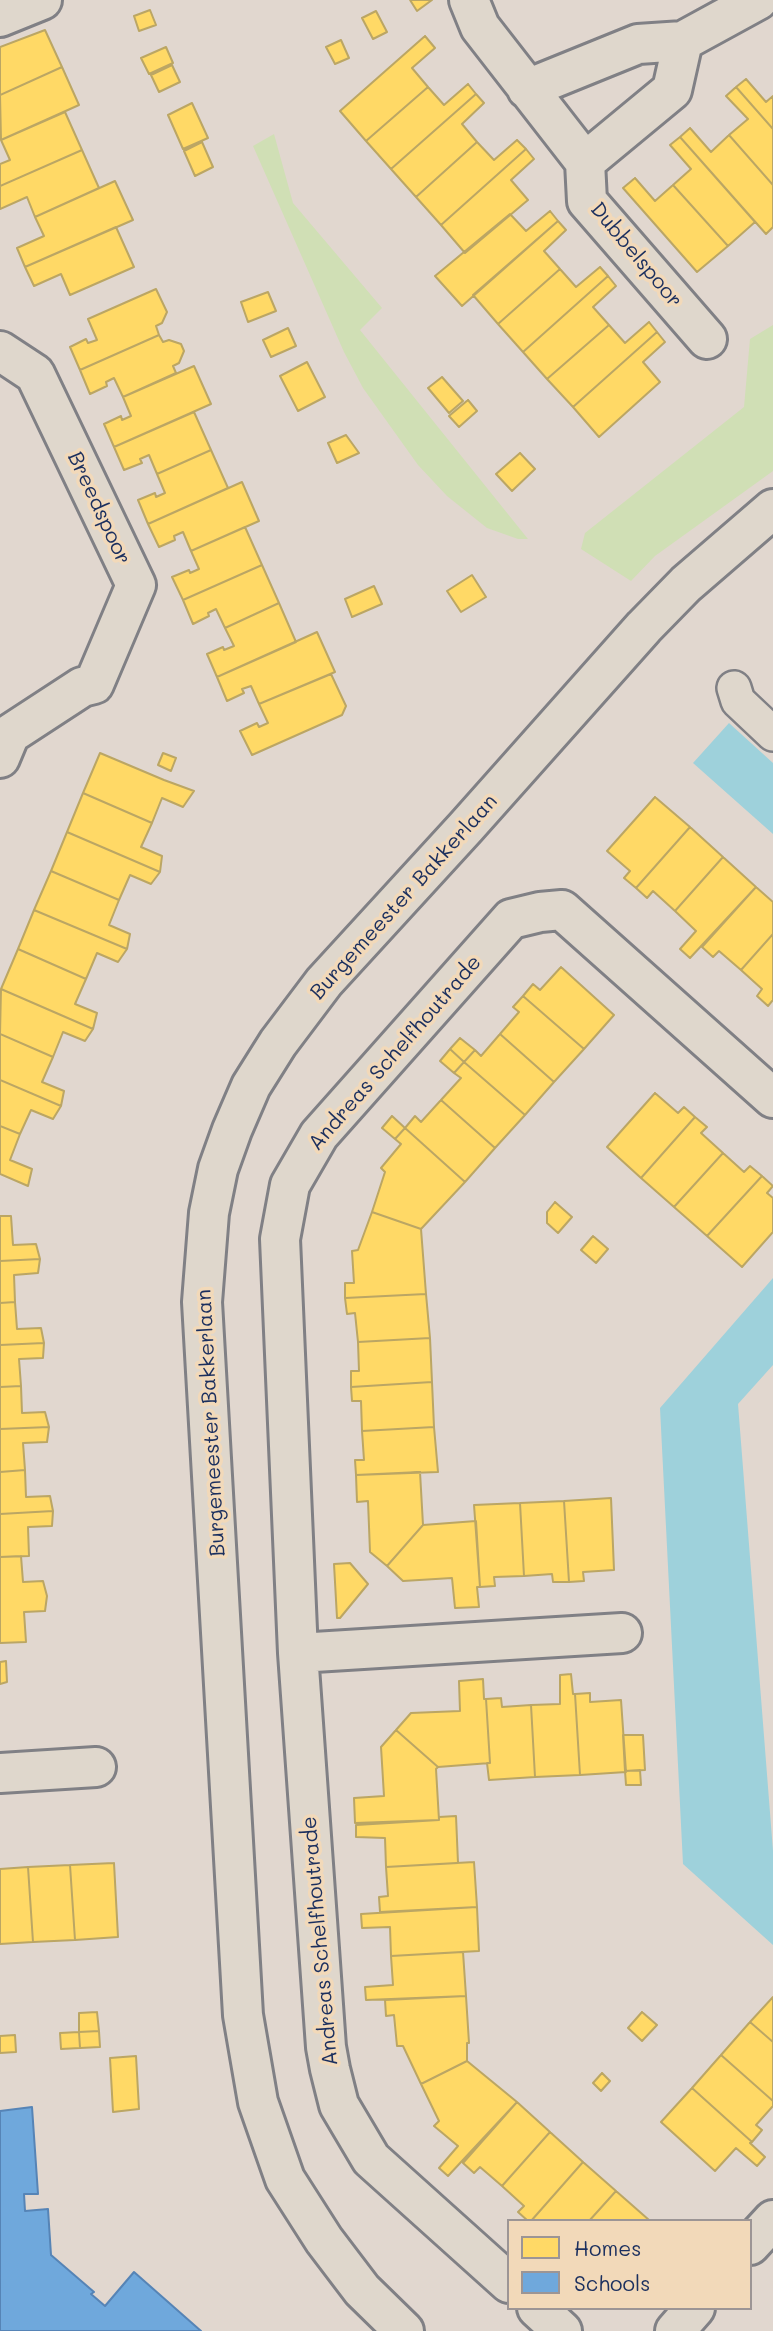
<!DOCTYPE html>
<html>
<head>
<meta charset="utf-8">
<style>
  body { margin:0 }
  #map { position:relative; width:773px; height:2331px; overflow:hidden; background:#e1d7cf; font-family:Mali,sans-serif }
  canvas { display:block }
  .legend { position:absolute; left:507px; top:2219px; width:245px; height:91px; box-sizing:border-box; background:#f2d9b9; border:2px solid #9c9595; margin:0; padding:9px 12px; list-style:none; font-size:21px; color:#1b2f5e }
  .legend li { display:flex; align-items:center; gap:14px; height:35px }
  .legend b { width:35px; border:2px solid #9c9595 }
</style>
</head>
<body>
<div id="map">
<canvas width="773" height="2331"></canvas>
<ul class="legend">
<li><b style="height:19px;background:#ffd966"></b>Homes</li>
<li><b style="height:19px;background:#6fa8dc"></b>Schools</li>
</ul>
</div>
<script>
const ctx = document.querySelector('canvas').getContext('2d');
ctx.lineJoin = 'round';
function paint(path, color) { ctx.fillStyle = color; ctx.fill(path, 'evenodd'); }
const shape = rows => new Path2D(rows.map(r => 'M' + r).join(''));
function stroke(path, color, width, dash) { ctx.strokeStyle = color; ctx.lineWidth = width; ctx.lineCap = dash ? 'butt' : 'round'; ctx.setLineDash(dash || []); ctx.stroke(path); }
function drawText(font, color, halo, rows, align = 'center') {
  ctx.font = font + ' Mali,sans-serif'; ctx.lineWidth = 7; ctx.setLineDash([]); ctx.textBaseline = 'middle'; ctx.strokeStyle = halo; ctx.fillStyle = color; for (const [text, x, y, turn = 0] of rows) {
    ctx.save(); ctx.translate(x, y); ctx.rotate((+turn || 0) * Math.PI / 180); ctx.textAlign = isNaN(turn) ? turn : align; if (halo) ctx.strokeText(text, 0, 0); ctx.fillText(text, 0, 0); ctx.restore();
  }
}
paint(shape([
  [274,134,293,203,382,308,360,330,528,539,518,539,487,528,447,496,418,465,363,388,344,352,253,146],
  [773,325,773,471,655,556,631,581,581,549,585,533,744,407,750,339]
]), '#d0dfb5');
paint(shape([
  [729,723,773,763,773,834,693,763],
  [773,1278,773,1365,738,1404,773,1851,773,1945,683,1864,660,1408]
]), '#9ed1db');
const homes = shape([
  [410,0,432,0,417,11,410,0],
  [150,10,156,25,139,31,134,16,150,10],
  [376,11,387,32,373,39,362,18,376,11],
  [45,30,62,67,0,95,0,47,45,30],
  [425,36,435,48,412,68,428,87,366,141,340,111,425,36],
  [341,40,349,58,335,64,326,47,341,40],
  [166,47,173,63,149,74,141,58,166,47],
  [172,65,180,82,159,92,151,75,172,65],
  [62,67,79,105,1,140,0,95,62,67],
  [746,79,766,102,773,96,773,129,736,87,746,79],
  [468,84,476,94,391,169,366,141,428,87,444,105,468,84],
  [736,87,773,129,773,185,729,135,748,119,726,96,736,87],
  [476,94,484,103,462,124,477,142,416,197,391,169,476,94],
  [192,103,208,138,183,149,168,115,192,103],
  [65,112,82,150,0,186,0,164,10,160,1,140,65,112],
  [690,128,711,152,729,135,773,185,773,227,766,234,680,137,690,128],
  [680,137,755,222,728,246,673,185,691,169,670,145,680,137],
  [517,140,526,149,441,225,416,197,477,142,494,160,517,140],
  [202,142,213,167,195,176,184,151,202,142],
  [526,149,534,159,511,180,528,200,465,253,441,225,526,149],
  [82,150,99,188,35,217,27,197,0,209,0,186,82,150],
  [635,178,655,201,673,185,728,246,697,272,623,188,635,178],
  [115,181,133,220,25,267,17,248,44,236,35,217,115,181],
  [550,211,558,221,462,306,435,276,510,214,526,231,550,211],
  [558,221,566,230,544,251,560,269,498,324,473,295,558,221],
  [116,227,134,267,70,295,61,274,34,286,25,267,116,227],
  [600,267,608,276,523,352,498,324,560,269,576,287,600,267],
  [608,276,616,286,593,307,609,325,547,379,523,352,608,276],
  [156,289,167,312,162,323,156,326,159,335,80,370,70,347,86,339,88,343,97,340,88,319,156,289],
  [268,292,276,311,248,322,241,302,268,292],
  [649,322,657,332,573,407,547,379,609,325,625,343,649,322],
  [288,328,296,346,271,357,263,340,288,328],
  [657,332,665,342,643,362,660,382,599,437,573,407,657,332],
  [159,335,163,342,169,340,181,344,184,351,179,363,173,366,176,373,123,397,114,378,106,382,107,386,90,394,80,370,159,335],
  [307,362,325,397,298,411,280,376,307,362],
  [194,366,211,404,114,447,104,424,121,416,122,420,131,416,123,397,194,366],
  [442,377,463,401,449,413,428,388,442,377],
  [468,400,477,411,459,427,449,416,468,400],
  [194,412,211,450,157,474,149,455,140,459,142,463,124,470,114,447,194,412],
  [346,435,359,453,337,463,328,443,346,435],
  [211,450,228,488,148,524,138,500,155,493,156,497,165,493,157,474,211,450],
  [520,453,535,469,512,491,496,474,520,453],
  [242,482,259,521,191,551,183,532,174,536,175,540,159,547,148,524,242,482],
  [245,527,262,565,183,600,172,577,189,570,190,573,199,569,191,551,245,527],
  [262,565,279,603,225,628,216,609,208,613,209,616,193,624,183,600,262,565],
  [472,575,486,597,461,612,447,591,472,575],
  [374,586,382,604,352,617,345,599,374,586],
  [279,603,296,642,217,677,207,654,223,647,224,650,234,646,225,628,279,603],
  [317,632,335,672,259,704,251,686,242,689,244,693,227,701,217,677,317,632],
  [331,674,346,706,342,715,252,755,240,731,257,723,259,727,268,723,259,704,331,674],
  [100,753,164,780,194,791,183,807,162,798,152,823,83,793,100,753],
  [163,753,176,758,171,771,158,765,163,753],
  [83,793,152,823,141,847,162,856,160,872,67,832,83,793],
  [655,797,690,827,636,888,624,878,630,871,607,851,655,797],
  [690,827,723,857,675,911,653,891,647,898,636,888,690,827],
  [67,832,160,872,151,884,130,875,119,900,51,871,67,832],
  [723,857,756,887,690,958,680,949,696,931,675,911,723,857],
  [51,871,119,900,109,925,130,934,127,949,34,910,51,871],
  [756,887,773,902,773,934,741,970,719,951,713,957,702,947,756,887],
  [34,910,127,949,118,962,97,953,86,979,18,949,34,910],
  [773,934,773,1000,768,1006,757,996,762,989,741,970,773,934],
  [18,949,86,979,75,1004,97,1013,93,1029,1,989,18,949],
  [561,967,614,1015,584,1049,523,996,533,984,540,990,561,967],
  [1,989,93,1029,85,1041,63,1032,53,1057,0,1034,1,989],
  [523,996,584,1049,554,1082,500,1034,519,1012,513,1007,523,996],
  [0,1034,53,1057,42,1082,64,1091,61,1106,0,1080,0,1034],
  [500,1034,554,1082,525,1115,464,1062,475,1050,481,1056,500,1034],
  [460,1038,475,1050,464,1062,450,1049,460,1038],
  [450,1049,464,1062,454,1073,440,1061,450,1049],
  [464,1062,525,1115,495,1148,441,1100,461,1078,454,1073,464,1062],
  [0,1080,61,1106,53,1119,31,1110,20,1134,0,1126,0,1080],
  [655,1093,678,1113,684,1107,695,1117,641,1178,607,1147,655,1093],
  [441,1100,495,1148,465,1182,405,1128,415,1116,421,1122,441,1100],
  [392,1116,405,1128,395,1139,382,1128,392,1116],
  [695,1117,707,1127,701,1133,723,1153,674,1207,641,1178,695,1117],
  [0,1126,20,1134,10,1160,32,1169,28,1186,0,1174,0,1126],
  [405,1128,465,1182,421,1229,372,1212,385,1172,381,1168,401,1144,395,1139,405,1128],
  [723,1153,744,1172,750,1166,762,1176,707,1236,674,1207,723,1153],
  [762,1176,773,1186,767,1193,773,1198,773,1232,742,1267,707,1236,762,1176],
  [555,1202,572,1217,558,1233,547,1223,547,1212,555,1202],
  [372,1212,421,1229,426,1294,345,1298,345,1283,354,1283,352,1251,358,1250,372,1212],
  [0,1216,11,1216,13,1245,36,1244,40,1259,0,1261,0,1216],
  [593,1236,608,1249,596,1263,581,1250,593,1236],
  [40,1259,38,1273,14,1275,15,1302,0,1303,0,1261,40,1259],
  [426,1294,430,1338,358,1342,355,1313,347,1314,345,1298,426,1294],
  [15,1302,17,1329,41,1328,44,1343,0,1345,0,1303,15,1302],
  [430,1338,432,1382,351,1387,351,1371,359,1371,358,1342,430,1338],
  [44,1343,43,1358,19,1359,21,1386,0,1387,0,1345,44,1343],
  [432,1382,434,1427,362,1431,361,1401,352,1401,351,1387,432,1382],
  [21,1386,22,1413,45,1412,49,1427,0,1429,0,1387,21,1386],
  [49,1427,47,1442,23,1443,25,1470,0,1472,0,1429,49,1427],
  [434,1427,438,1472,356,1475,355,1460,364,1460,362,1431,434,1427],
  [25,1470,26,1497,50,1496,53,1511,0,1514,0,1472,25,1470],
  [420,1472,423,1525,387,1566,370,1552,368,1501,357,1502,356,1475,420,1472],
  [611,1498,614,1570,583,1572,584,1581,569,1582,564,1501,611,1498],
  [564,1501,569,1582,553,1582,552,1574,524,1576,520,1503,564,1501],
  [520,1503,524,1576,494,1577,495,1586,480,1587,474,1505,520,1503],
  [53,1511,52,1526,28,1527,29,1556,0,1557,0,1514,53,1511],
  [476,1521,480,1587,477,1587,479,1607,455,1608,452,1578,403,1581,387,1566,423,1525,476,1521],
  [21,1556,23,1582,43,1581,47,1596,45,1611,24,1612,26,1642,0,1643,0,1557,21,1556],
  [350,1563,368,1584,340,1618,337,1618,334,1564,350,1563],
  [6,1661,7,1682,0,1684,0,1662,6,1661],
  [571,1674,573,1694,575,1694,580,1775,535,1777,531,1705,560,1704,560,1675,571,1674],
  [483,1679,484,1699,486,1699,490,1763,438,1767,396,1730,411,1713,460,1711,459,1681,483,1679],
  [590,1693,590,1702,621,1700,626,1772,580,1775,575,1694,590,1693],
  [501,1698,502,1707,531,1705,535,1777,489,1780,487,1763,490,1763,486,1699,501,1698],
  [396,1730,438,1767,436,1769,439,1820,355,1823,354,1798,384,1796,381,1747,396,1730],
  [623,1735,643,1735,645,1770,625,1771,623,1735],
  [640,1770,641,1785,626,1785,625,1771,640,1770],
  [456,1816,458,1863,386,1867,385,1838,356,1837,356,1825,439,1820,439,1817,456,1816],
  [474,1862,477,1907,380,1912,379,1897,388,1896,386,1867,474,1862],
  [114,1863,118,1937,75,1940,70,1865,114,1863],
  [70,1865,75,1940,33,1942,28,1867,70,1865],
  [28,1867,33,1942,0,1944,0,1869,28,1867],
  [477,1907,479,1951,391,1956,390,1927,362,1928,361,1914,477,1907],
  [463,1952,466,1996,366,2000,365,1987,393,1985,391,1956,463,1952],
  [466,1996,469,2043,467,2043,467,2061,421,2084,403,2046,397,2046,394,2015,386,2016,385,2000,466,1996],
  [773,1997,773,2042,750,2022,773,1997],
  [97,2012,99,2031,79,2032,79,2013,97,2012],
  [642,2012,657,2025,642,2041,628,2028,642,2012],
  [750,2022,773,2042,773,2101,721,2055,750,2022],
  [99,2031,100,2047,80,2048,79,2032,99,2031],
  [79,2032,80,2048,61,2049,60,2033,79,2032],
  [15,2035,16,2052,0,2053,0,2036,15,2035],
  [721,2055,773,2101,773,2106,756,2125,762,2130,752,2142,692,2088,721,2055],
  [136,2056,139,2109,113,2112,110,2058,136,2056],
  [467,2061,517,2102,448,2176,439,2168,458,2146,434,2126,439,2121,421,2084,467,2061],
  [602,2073,610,2081,601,2091,593,2083,602,2073],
  [692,2088,752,2142,750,2143,765,2157,757,2166,736,2148,715,2171,661,2122,692,2088],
  [517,2102,550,2132,502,2186,480,2167,474,2173,463,2163,517,2102],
  [550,2132,583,2162,531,2221,528,2221,518,2212,524,2206,502,2186,550,2132],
  [583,2162,616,2191,589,2221,531,2221,583,2162],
  [616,2191,649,2220,649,2221,589,2221,616,2191]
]);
paint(homes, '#ffd966');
stroke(homes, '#bba664', 2);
const schools = shape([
  [32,2107,38,2194,24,2194,25,2211,48,2209,51,2255,94,2292,91,2294,105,2306,134,2272,201,2331,0,2331,0,2111,32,2107]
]);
paint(schools, '#6fa8dc');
stroke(schools, '#5684b6', 2);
const pedestrian = shape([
  [734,688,738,701,773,734]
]);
const minor = shape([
  [469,0,480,27,585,162,587,201,707,339],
  [0,17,42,0],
  [527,89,638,44,683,41,758,0],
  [585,162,672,90,683,41],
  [0,351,35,374,136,585,94,684,82,687,10,734,0,758],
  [298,1653,622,1633],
  [0,1773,96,1767],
  [750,2245,773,2220],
  [509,2283,371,2159,339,2105,330,2069,326,2047,298,1653,280,1239,290,1185,319,1135,511,919,540,912,562,910,773,1098],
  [537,2308,562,2331],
  [675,2331,695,2308]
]);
const tertiary = shape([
  [404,2331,362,2290,324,2240,285,2179,258,2102,243,2015,202,1302,209,1213,218,1169,232,1130,251,1086,278,1043,324,982,466,827,644,627,686,584,773,509]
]);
stroke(pedestrian, '#808085', 38);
stroke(minor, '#808085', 44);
stroke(tertiary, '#808085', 44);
stroke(pedestrian, '#dfd7cc', 33);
stroke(minor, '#dfd7cc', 38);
stroke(tertiary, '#dfd7cc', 38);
drawText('21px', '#1b2f5e', '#f2d9b9', [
  ["Dubbelspoor",636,255,50],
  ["Breedspoor",99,508,65],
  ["Burgemeester Bakkerlaan",404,897,-48],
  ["Andreas Schelfhoutrade",395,1053,-49],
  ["Burgemeester Bakkerlaan",211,1423,-93],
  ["Andreas Schelfhoutrade",320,1941,-95]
]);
</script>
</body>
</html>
